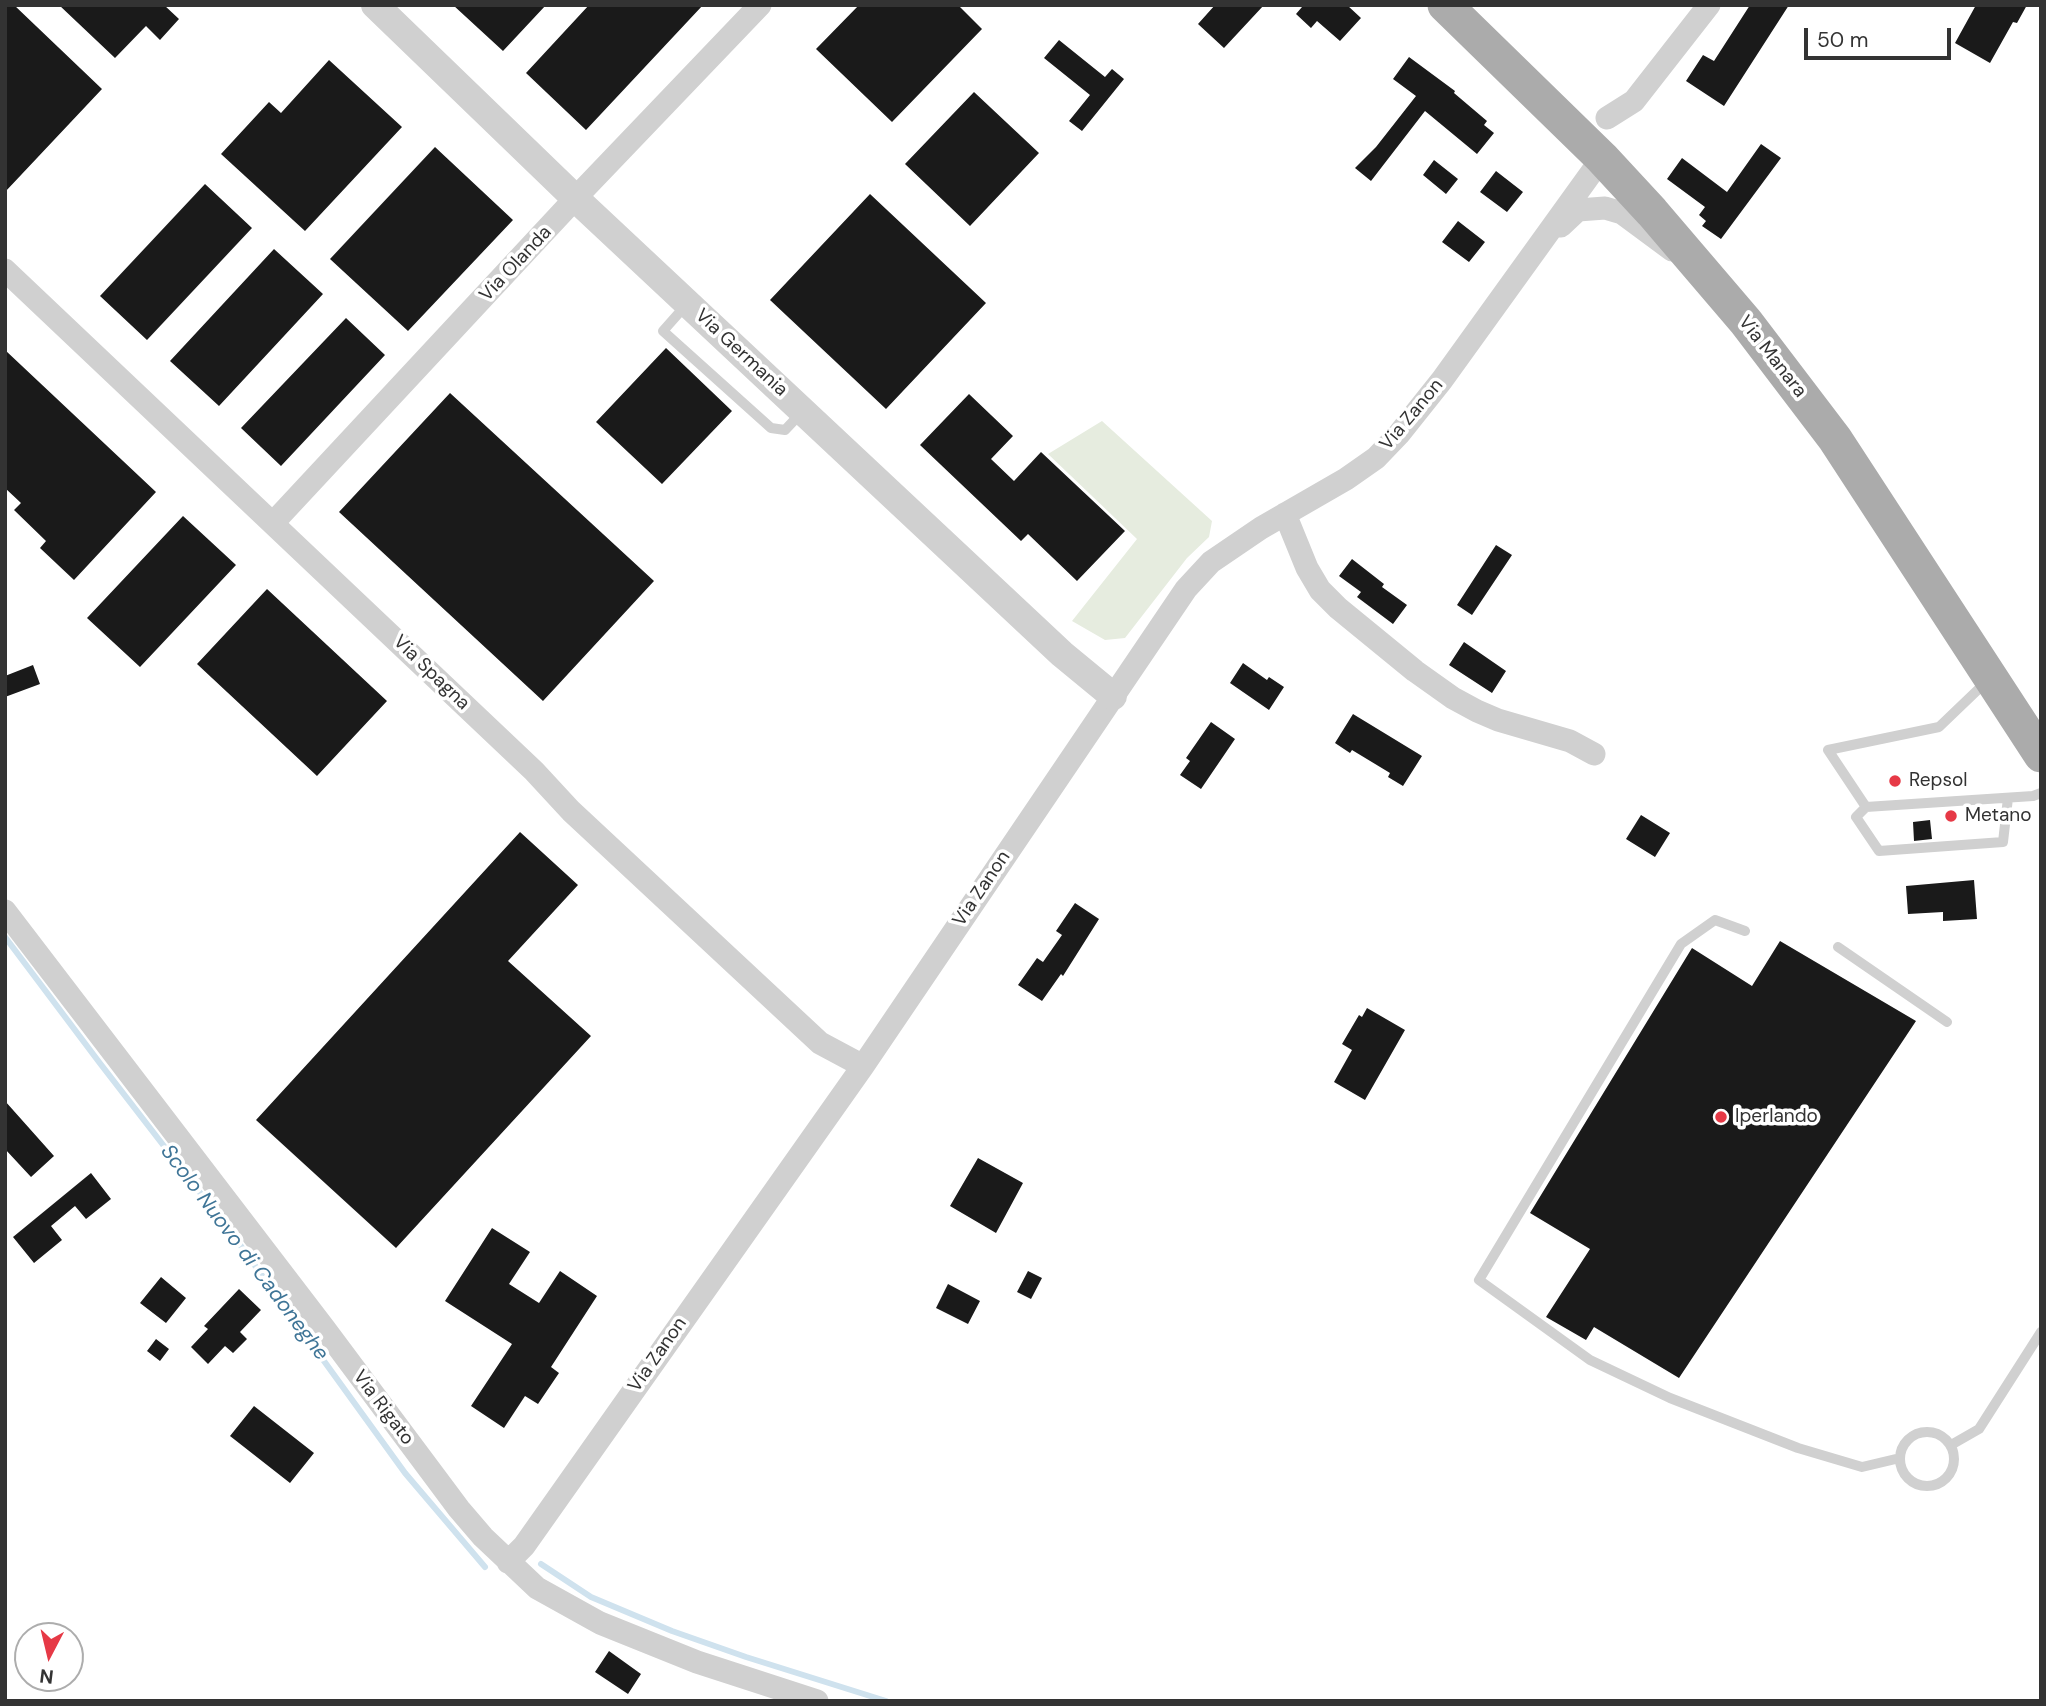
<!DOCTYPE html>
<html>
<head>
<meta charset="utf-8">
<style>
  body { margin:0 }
  #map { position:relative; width:2046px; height:1706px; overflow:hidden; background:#fff; font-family:"DM Sans",sans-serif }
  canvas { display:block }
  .frame { position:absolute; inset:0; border:7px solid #333; pointer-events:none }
  .north { position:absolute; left:14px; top:1622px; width:70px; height:70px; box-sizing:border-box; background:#fff; border:2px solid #adadad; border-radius:50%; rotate:187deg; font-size:19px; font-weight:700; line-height:28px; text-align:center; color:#333 }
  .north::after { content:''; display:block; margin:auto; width:24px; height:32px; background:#e63946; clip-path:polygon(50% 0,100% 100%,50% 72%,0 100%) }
  .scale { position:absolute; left:1804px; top:28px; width:147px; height:32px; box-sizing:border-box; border:4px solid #333; border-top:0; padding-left:9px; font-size:21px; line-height:24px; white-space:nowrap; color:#333; -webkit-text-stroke:5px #fff; paint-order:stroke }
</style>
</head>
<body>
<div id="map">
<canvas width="2046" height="1706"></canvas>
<div class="frame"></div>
<div class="north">N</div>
<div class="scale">50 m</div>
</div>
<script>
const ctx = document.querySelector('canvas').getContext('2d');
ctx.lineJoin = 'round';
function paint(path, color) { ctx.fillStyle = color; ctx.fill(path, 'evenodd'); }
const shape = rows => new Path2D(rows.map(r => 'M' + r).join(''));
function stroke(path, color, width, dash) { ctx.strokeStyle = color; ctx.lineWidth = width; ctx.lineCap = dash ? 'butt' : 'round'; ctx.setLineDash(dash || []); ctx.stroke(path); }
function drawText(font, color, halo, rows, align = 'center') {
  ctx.font = font + ' "DM Sans",sans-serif'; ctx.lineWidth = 7; ctx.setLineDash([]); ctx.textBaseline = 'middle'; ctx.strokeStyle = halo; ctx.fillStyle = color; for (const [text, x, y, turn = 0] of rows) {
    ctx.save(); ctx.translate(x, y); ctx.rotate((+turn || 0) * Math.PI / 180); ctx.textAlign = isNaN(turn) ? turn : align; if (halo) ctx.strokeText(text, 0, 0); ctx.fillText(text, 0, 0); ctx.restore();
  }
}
paint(shape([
  [1102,421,1212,521,1209,537,1187,558,1125,638,1105,640,1072,621,1137,539,1048,454]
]), '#e6ecdf');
stroke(shape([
  [5,937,99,1062,235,1238,405,1473,485,1567],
  [541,1564,591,1597,672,1631,746,1657,886,1701]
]), '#cfe2ee', 6);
paint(shape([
  [5,5,14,5,102,89,5,192],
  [59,5,164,5,179,19,160,40,146,26,115,58],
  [453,5,546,5,503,51],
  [589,5,703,5,586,130,526,73],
  [859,5,958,5,982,29,892,122,816,49],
  [1215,5,1264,5,1224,48,1198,24],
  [1300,5,1347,5,1361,18,1340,41,1317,21,1311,28,1296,14,1302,7],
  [1750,5,1789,5,1724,106,1686,81,1703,55,1714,61],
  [1976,5,2027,5,2017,23,2013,22,1990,63,1955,43],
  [1059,40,1105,77,1112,69,1124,79,1082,131,1069,121,1090,95,1044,58],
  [1409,57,1455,91,1454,93,1487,121,1484,125,1494,133,1477,154,1425,111,1371,181,1355,168,1376,147,1416,96,1393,79],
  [329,60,402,127,305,231,221,154,269,102,281,113],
  [974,92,1039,153,970,226,905,164],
  [1761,144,1781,158,1721,239,1702,226,1706,221,1699,215,1705,207,1667,179,1682,158,1727,192],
  [435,147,513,220,408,331,330,259],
  [1434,160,1458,179,1446,194,1423,175],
  [1496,171,1523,192,1507,212,1480,192],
  [205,184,252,228,147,340,100,296],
  [870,194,986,303,886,409,770,300],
  [1458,221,1485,242,1469,262,1442,242],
  [274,249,323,294,219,406,170,361],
  [346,318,385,355,281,466,241,428],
  [666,348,732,411,662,484,596,422],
  [5,350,156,492,74,580,40,548,46,541,14,510,21,503,5,488],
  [450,393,654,581,543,701,339,512],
  [969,394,1013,436,991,459,1014,481,1041,452,1125,531,1077,581,1028,534,1021,541,920,445],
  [183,516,236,565,140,667,87,618],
  [1496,545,1512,555,1472,615,1457,605],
  [1352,559,1384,584,1382,587,1407,605,1393,624,1357,597,1361,592,1339,576],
  [267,589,387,701,317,776,197,664],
  [1464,642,1506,671,1492,693,1449,665],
  [1243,663,1267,680,1269,677,1284,687,1269,710,1230,683],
  [33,665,40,684,5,697,5,676],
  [1353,714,1422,756,1403,786,1388,777,1390,773,1352,750,1350,753,1335,743],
  [1211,722,1235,739,1201,789,1180,775,1190,761,1186,758],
  [1641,815,1670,833,1655,857,1626,839],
  [1930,820,1932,839,1914,841,1913,822],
  [520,832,578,885,508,961,591,1036,396,1248,256,1120],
  [1974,880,1977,919,1943,921,1943,912,1908,914,1906,886],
  [1075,903,1099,919,1063,976,1061,974,1042,1001,1018,985,1037,958,1043,962,1062,935,1056,931],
  [1780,941,1916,1021,1679,1378,1594,1327,1586,1340,1546,1317,1590,1249,1530,1213,1692,948,1752,986],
  [1367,1008,1405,1030,1365,1100,1334,1082,1352,1050,1342,1044,1359,1015,1362,1017],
  [5,1101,54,1156,31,1177,5,1149],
  [978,1158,1023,1183,996,1233,950,1206],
  [91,1173,111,1199,86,1219,75,1206,51,1226,62,1240,34,1263,13,1237],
  [492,1228,530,1252,509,1284,539,1303,560,1271,597,1296,551,1367,559,1373,538,1404,525,1396,504,1428,471,1406,512,1344,445,1301],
  [1028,1271,1042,1278,1031,1299,1017,1292],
  [161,1277,186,1298,166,1323,140,1303],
  [948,1284,980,1301,968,1324,936,1308],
  [239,1289,261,1310,240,1332,247,1339,233,1353,225,1346,208,1364,191,1347,208,1329,204,1326],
  [156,1339,169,1349,160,1361,147,1351],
  [254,1406,314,1453,290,1483,230,1436],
  [609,1651,641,1674,628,1694,595,1672]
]), '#1a1a1a');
stroke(shape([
  [686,305,663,331,771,428,785,430,802,412],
  [1987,681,1939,727,1828,750,1866,807,2033,796,2041,793],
  [1866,807,1856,817,1879,851,2003,842,2008,798],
  [1745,931,1715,920,1681,944,1479,1280,1590,1360,1670,1398,1798,1448,1862,1467,1900,1458],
  [1838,947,1947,1022],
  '1900 1459a27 27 0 1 1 54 0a27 27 0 1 1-54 0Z',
  [1951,1445,1979,1429,2041,1332]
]), '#d0d0d0', 10);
stroke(shape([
  [1607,118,1634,101,1709,5],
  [1561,226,1578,210,1605,208,1622,213,1672,250],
  [5,270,534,771,571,811,820,1043,863,1066],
  [1285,514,1307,568,1320,590,1338,608,1415,671,1453,698,1477,711,1498,720,1570,741,1594,754],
  [273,523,584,189,760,5],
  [5,911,324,1328,459,1509,483,1537,537,1588,600,1623,697,1662,817,1701],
  [508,1562,524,1546,863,1066,1186,589,1211,562,1261,528,1346,479,1376,458,1399,434,1442,380,1602,158]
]), '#d0d0d0', 23);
stroke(shape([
  [375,5,576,199,1062,654,1113,696]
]), '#d0d0d0', 28);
stroke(shape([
  [1445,5,1602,158,1652,212,1746,322,1835,439,2041,755]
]), '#ababab', 35);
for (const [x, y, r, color] of [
  [1895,781,7,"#e63946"],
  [1951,816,7,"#e63946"],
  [1721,1117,7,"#e63946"]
]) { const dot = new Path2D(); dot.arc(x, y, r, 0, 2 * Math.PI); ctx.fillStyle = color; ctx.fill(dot); stroke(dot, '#fff', 2.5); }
drawText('19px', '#333', '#fff', [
  ["Via Olanda",516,264,-47],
  ["Via Germania",741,353,43],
  ["Via Manara",1772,357,52],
  ["Via Zanon",1412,415,-50],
  ["Via Spagna",431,673,44],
  ["Via Zanon",982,889,-56],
  ["Via Zanon",658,1355,-55],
  ["Via Rigato",383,1408,53]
]);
drawText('19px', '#333', '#fff', [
  ["Repsol",1909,781],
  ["Metano",1965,816],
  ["Iperlando",1735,1117]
], 'left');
drawText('italic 21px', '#3f7597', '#fff', [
  ["Scolo Nuovo di Cadoneghe",244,1253,53]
]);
</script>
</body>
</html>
